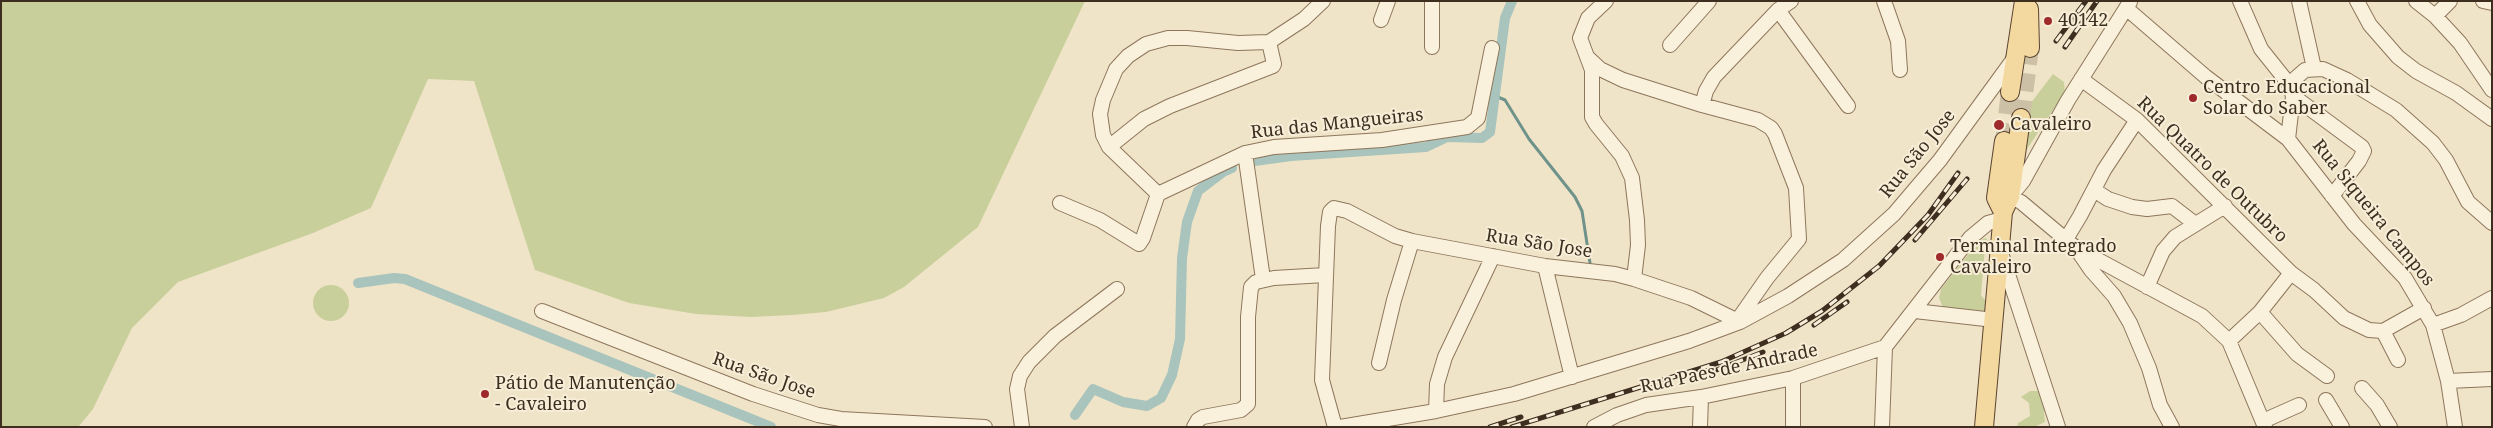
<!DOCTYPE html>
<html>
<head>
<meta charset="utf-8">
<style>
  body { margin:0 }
  #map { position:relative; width:2493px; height:428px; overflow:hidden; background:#f0e4c8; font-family:"Noto Serif",serif }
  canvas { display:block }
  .frame { position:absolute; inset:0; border:2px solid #3d2e20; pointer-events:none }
</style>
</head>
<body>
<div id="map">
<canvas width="2493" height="428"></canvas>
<div class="frame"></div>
</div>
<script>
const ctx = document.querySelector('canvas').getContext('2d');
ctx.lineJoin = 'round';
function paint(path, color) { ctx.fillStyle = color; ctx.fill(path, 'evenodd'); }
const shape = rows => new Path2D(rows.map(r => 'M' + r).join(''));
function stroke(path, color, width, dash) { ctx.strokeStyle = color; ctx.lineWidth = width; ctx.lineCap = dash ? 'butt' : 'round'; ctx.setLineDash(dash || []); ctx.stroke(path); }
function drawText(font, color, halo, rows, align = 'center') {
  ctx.font = font + ' "Noto Serif",serif'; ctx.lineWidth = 4; ctx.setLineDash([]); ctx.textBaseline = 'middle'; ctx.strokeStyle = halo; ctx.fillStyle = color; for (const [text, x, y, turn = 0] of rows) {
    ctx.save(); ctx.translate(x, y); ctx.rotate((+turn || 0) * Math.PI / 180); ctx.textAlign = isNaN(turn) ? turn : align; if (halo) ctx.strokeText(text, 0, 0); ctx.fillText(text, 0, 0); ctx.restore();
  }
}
paint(shape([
  [1,1,1085,1,978,227,904,287,884,298,826,312,792,315,751,317,696,314,629,303,535,270,474,81,428,79,371,208,313,233,178,282,132,328,93,409,79,426,1,427],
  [2053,74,2064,82,2065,92,2019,161,2024,112],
  [1985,238,1991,242,1985,247,1981,295,1988,304,1986,312,1945,312,1939,298,1941,289,1978,242],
  '313 303a18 18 0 1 1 36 0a18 18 0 1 1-36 0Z',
  [2030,391,2043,391,2050,411,2044,411,2045,422,2034,427,2017,427,2018,423,2030,416,2029,403,2021,397]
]), '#c9cf9b');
stroke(shape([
  [1493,95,1505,100,1529,139,1575,197,1582,211,1590,263]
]), '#6f938a', 3);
stroke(shape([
  [1247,162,1291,156,1426,147,1447,137,1482,138,1490,132,1505,18,1512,1],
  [358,283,394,278,405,279,771,427],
  [1075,415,1093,389,1123,402,1147,406,1161,398,1172,375,1180,339,1182,258,1187,222,1198,191,1223,172,1232,168]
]), '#a9c4bc', 10);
stroke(shape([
  [2021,118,2030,48],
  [2004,141,2010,92]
]), '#ccc0a6', 18, [18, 9]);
const minor = shape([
  [1432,1,1432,47],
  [1606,1,1588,18,1580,38,1592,70,1592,117,1596,124,1622,156,1632,178,1637,220,1638,245,1634,279],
  [1884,1,1898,41,1900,70],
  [2240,1,2261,49,2289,84,2293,96,2288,139],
  [2299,1,2314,68],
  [2357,1,2370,25,2398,57,2416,71,2456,93,2492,119],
  [2416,1,2435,16,2460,43,2492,90],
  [2483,1,2492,3],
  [2126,8,2206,77,2288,139,2354,224,2405,278,2433,325,2448,381,2455,427],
  [1778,10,1848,106],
  [2435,16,2450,1],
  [1381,20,1388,1],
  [1670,45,1709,1],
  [1587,57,1600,69,1623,80,1702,105,1758,120,1771,128,1775,134,1796,188,1799,239,1767,278,1737,321],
  [2081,79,2137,120,2291,273,2314,290,2344,318,2369,330,2383,331,2424,308],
  [2289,84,2305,70,2323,69,2347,80,2396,110,2433,143,2446,160,2468,202,2492,223],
  [2293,96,2362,147,2364,151,2359,161,2332,196],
  [1702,105,1706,91,1714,77,1778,10,1791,1],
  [1109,147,1144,119,1170,106,1273,66,1274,64,1269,42],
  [1245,153,1263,279],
  [2094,190,2108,199,2132,207,2147,209,2172,206,2194,223],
  [1158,194,1109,147,1103,135,1100,114,1103,100,1116,69,1128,56,1146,44,1168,38,1187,38,1238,43,1269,42,1304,19,1323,1],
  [2010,197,2023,181,2068,100,2130,2],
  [1999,198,2010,197,2021,202,2076,248,2202,316,2229,341,2265,427],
  [1060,203,1100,220,1139,244,1143,238,1158,194,1245,153,1274,147,1382,140,1467,127,1478,118,1492,48],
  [2065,241,2080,216,2104,170,2137,120],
  [2078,251,2091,270,2114,296,2130,323,2149,368,2160,405,2172,427],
  [2001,253,2058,427],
  [1545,266,1572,377],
  [2147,287,2163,251,2175,237,2225,206],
  [542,311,753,394,818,415,841,419,985,427],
  [1915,311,1994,320],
  [2260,312,2297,354,2327,376],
  [2433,325,2461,315,2492,298],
  [2383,331,2398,360],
  [2229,341,2260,312,2291,273],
  [1379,363,1394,300,1412,241],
  [2448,381,2492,379],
  [2362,388,2377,405,2390,427],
  [2326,400,2342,427],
  [1436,411,1437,384,1445,357,1493,256],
  [2263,421,2299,405],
  [1022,427,1017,389,1020,376,1029,362,1055,336,1117,289],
  [1194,427,1198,420,1203,417,1241,410,1248,404,1248,317,1251,287,1256,282,1274,278,1325,275],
  [1335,427,1322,380,1328,226,1330,212,1334,208,1347,211,1395,236,1412,241,1545,266,1615,274,1634,279,1691,298,1740,322],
  [1340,427,1436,411,1514,394,1689,341,1740,322,1788,296,1843,260,1894,214,1940,160,2015,57],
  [1594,427,1617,415,1646,405,1701,397,1793,378,1885,347,1970,238,1988,223,2002,219],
  [1700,427,1701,397],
  [1793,427,1793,378],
  [1882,427,1885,347]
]);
const major = shape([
  [2029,9,2030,48],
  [2010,92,2024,1],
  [2003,212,1996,198,2004,141],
  [1984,427,2003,212,2010,197,2021,118]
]);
stroke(minor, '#8d765c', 16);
stroke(major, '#5b4430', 20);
stroke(minor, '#faf1dc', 14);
stroke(major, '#f3d9a0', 18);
const rail = shape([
  [2056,41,2086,1],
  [2065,47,2097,1],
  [1915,240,1967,179],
  [1814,325,1847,302],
  [1701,376,1763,352],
  [1490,427,1521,417],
  [1512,427,1721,362,1786,333,1822,311,1879,266,1928,215,1958,173]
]);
stroke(rail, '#3d2e20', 5);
stroke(rail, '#f7eed8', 3, [9]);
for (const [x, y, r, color] of [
  [2048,21,5,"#9e2a2b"],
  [2193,98,5,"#9e2a2b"],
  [1999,125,6,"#9e2a2b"],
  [1940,257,5,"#9e2a2b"],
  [485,394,5,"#9e2a2b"]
]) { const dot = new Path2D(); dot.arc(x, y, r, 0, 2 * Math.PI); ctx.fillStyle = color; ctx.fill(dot); stroke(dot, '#f7eed8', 2); }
drawText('18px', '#3d2e20', '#f7eed8', [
  ["40142",2058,21],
  ["Centro Educacional",2203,88],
  ["Solar do Saber",2203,109],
  ["Cavaleiro",2010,125],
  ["Terminal Integrado",1950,247],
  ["Cavaleiro",1950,268],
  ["Pátio de Manutenção",495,384],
  ["- Cavaleiro",495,405]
], 'left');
drawText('18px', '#3d2e20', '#f7eed8', [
  ["Rua das Mangueiras",1337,124,-6],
  ["Rua São Jose",1918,154,-51],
  ["Rua Quatro de Outubro",2212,170,44],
  ["Rua Siqueira Campos",2373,213,51],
  ["Rua São Jose",1539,244,9],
  ["Rua Paes de Andrade",1729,369,-12],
  ["Rua São Jose",764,376,19]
]);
</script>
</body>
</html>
